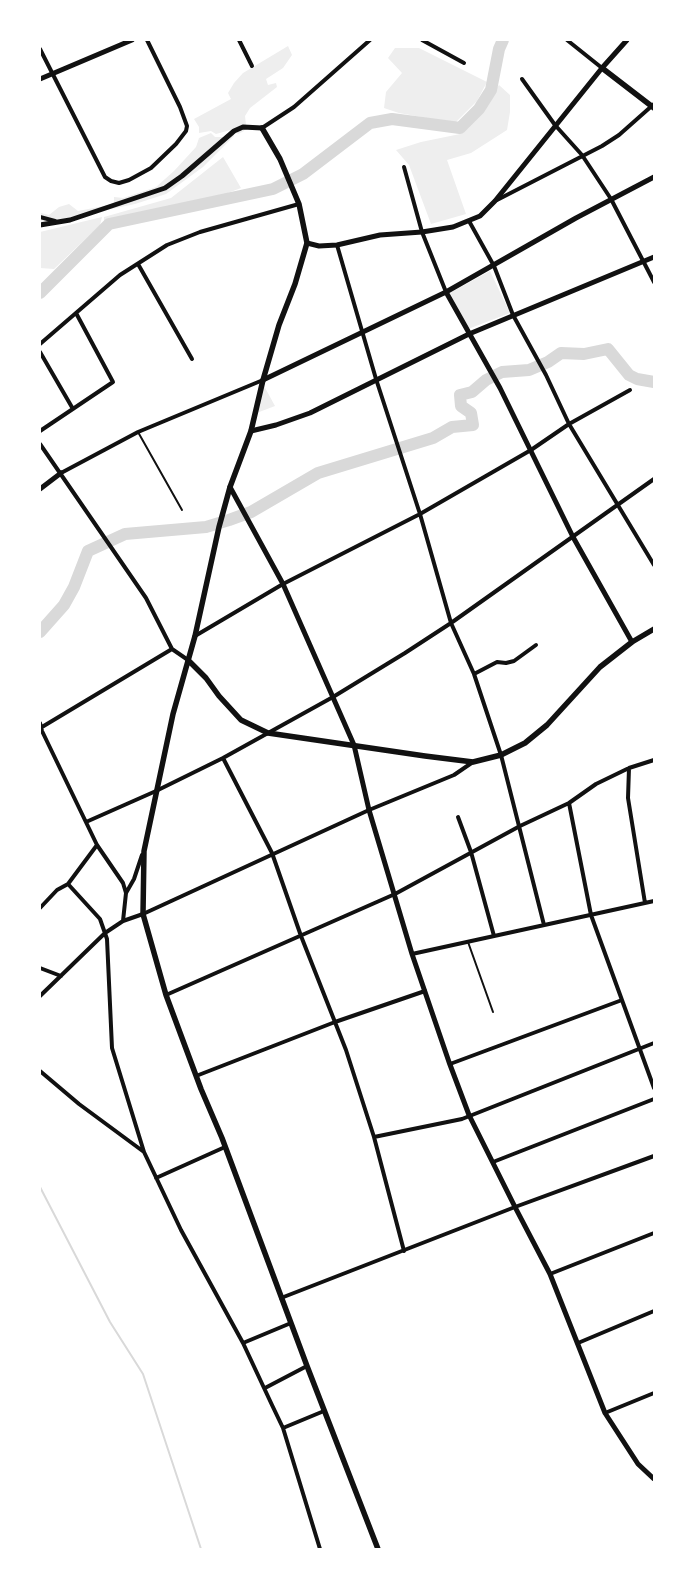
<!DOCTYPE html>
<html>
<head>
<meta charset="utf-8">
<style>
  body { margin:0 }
  #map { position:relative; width:694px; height:1589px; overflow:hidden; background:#fff; font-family:"Work Sans",sans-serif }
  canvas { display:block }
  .frame { position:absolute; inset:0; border:41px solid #fff; pointer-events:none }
</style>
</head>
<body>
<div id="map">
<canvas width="694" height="1589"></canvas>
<div class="frame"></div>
</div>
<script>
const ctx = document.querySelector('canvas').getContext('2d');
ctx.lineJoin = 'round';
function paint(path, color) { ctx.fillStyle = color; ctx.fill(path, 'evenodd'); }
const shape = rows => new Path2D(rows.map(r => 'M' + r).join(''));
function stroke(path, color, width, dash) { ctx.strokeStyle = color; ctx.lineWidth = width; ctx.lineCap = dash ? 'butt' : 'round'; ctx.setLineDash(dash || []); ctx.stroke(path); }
paint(shape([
  [288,46,292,55,283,68,266,79,268,85,276,83,277,87,250,108,245,116,246,125,244,131,238,134,234,129,216,134,211,131,199,133,199,127,194,119,231,99,228,93,234,83,243,73],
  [395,48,419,48,487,82,477,101,455,123,399,113,384,108,386,92,402,73,388,58],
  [499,85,510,95,510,112,507,130,471,153,447,160,466,214,431,224,409,165,396,150,421,142,460,134],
  [211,133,215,137,226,137,234,133,234,136,203,167,166,194,135,204,40,224,41,213,49,215,59,207,69,204,78,211,114,204,114,197,123,198,156,187,174,171,196,147,199,138],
  [223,157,241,188,220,196,142,213,104,223,104,217,171,198],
  [102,217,100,225,54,269,40,268,40,232],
  [490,271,510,313,468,329,450,293],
  [263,384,275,406,254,414]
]), '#eee');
stroke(shape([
  [40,1187,110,1322,143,1374,201,1549]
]), '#d9d9d9', 2);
stroke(shape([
  [40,293,109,224,273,189,303,174,370,123,392,119,460,128,479,109,491,90,499,49,503,40],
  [40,632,64,605,74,587,88,551,125,534,206,527,229,520,251,512,318,473,433,438,452,427,473,425,471,413,461,406,460,395,472,392,486,380,502,372,529,370,548,362,561,353,584,354,608,349,629,375,637,379,654,382]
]), '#d9d9d9', 12);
stroke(shape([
  [138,432,182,510],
  [468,942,493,1012]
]), '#111', 2);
stroke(shape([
  [239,40,252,66],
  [422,40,464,63],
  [567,40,602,68],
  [40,49,105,177,111,181,119,183,129,180,151,168,176,144,186,131,187,126,180,107,147,40],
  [522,79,555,125,582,155,611,199,654,282],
  [262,128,294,107,370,40],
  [404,167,422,232,446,292],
  [497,200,602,146,619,135,654,104],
  [40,217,55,221],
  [469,221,494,266,513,315,546,375,569,424,654,565],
  [337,245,376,379,420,514,451,623,474,674,501,755,544,925],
  [138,264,192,359],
  [40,344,120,275,167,245,200,232,299,204],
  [40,352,73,409],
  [40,431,113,382,76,313],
  [40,444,146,598,172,649],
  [61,473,138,432,263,380],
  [195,636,283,584,420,514,531,450,569,424,630,390],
  [474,674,497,662,506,663,514,661,536,645],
  [40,723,42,731,97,845,123,883,126,893,123,921],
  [42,727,172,649,188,660],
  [223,758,272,853,301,936,346,1050,374,1137,404,1251],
  [629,768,628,798,645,903],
  [569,803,591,915,654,1088],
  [458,817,471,852,494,936],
  [86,822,156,791,223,758,333,697,405,653,451,623,654,479],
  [68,884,100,919,107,939,112,1048,144,1152,181,1230,243,1343,272,1405,283,1428,320,1549],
  [126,893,134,879,142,855],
  [40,908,57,890,68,884,97,845],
  [412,954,654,901],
  [40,968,61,976],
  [166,995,395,894,520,826,569,803,596,784,629,768,654,760],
  [40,996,105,933,123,921,143,914,369,810,454,775,473,762],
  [450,1064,622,1000],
  [40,1071,79,1104,144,1152],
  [196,1076,335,1022,425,991],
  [374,1137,462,1119,654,1043],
  [493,1162,654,1099],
  [156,1178,225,1147],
  [550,1274,654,1233],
  [281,1298,515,1207,654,1156],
  [243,1343,291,1323],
  [578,1343,654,1311],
  [265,1388,307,1366],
  [605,1413,654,1393],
  [283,1428,324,1411]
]), '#111', 4);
stroke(shape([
  [40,79,132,40],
  [40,225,70,220,165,188,182,176,234,131,243,127,262,128],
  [307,243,319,246,337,245,380,235,422,232,453,227,480,216,495,201,602,68,627,40],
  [446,292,500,388,573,537,632,642],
  [263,380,446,292,576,218,654,177],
  [251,431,276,425,310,413,469,334,654,257],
  [230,487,283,584,354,745,369,810,412,954,449,1062,469,1115,515,1207,550,1274,605,1413,638,1464,654,1479],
  [40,489,61,473]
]), '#111', 5);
stroke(shape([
  [602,68,654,108],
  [262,128,280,159,299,204,307,243,295,284,279,325,263,380,251,431,230,487,219,527,195,636,173,714,144,851,143,914,166,995,182,1038,201,1089,222,1138,307,1366,378,1549],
  [188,660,206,678,219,696,241,720,268,733,425,756,473,762,501,755,525,743,547,725,600,667,632,642,654,629]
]), '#111', 5.5);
</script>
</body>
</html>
